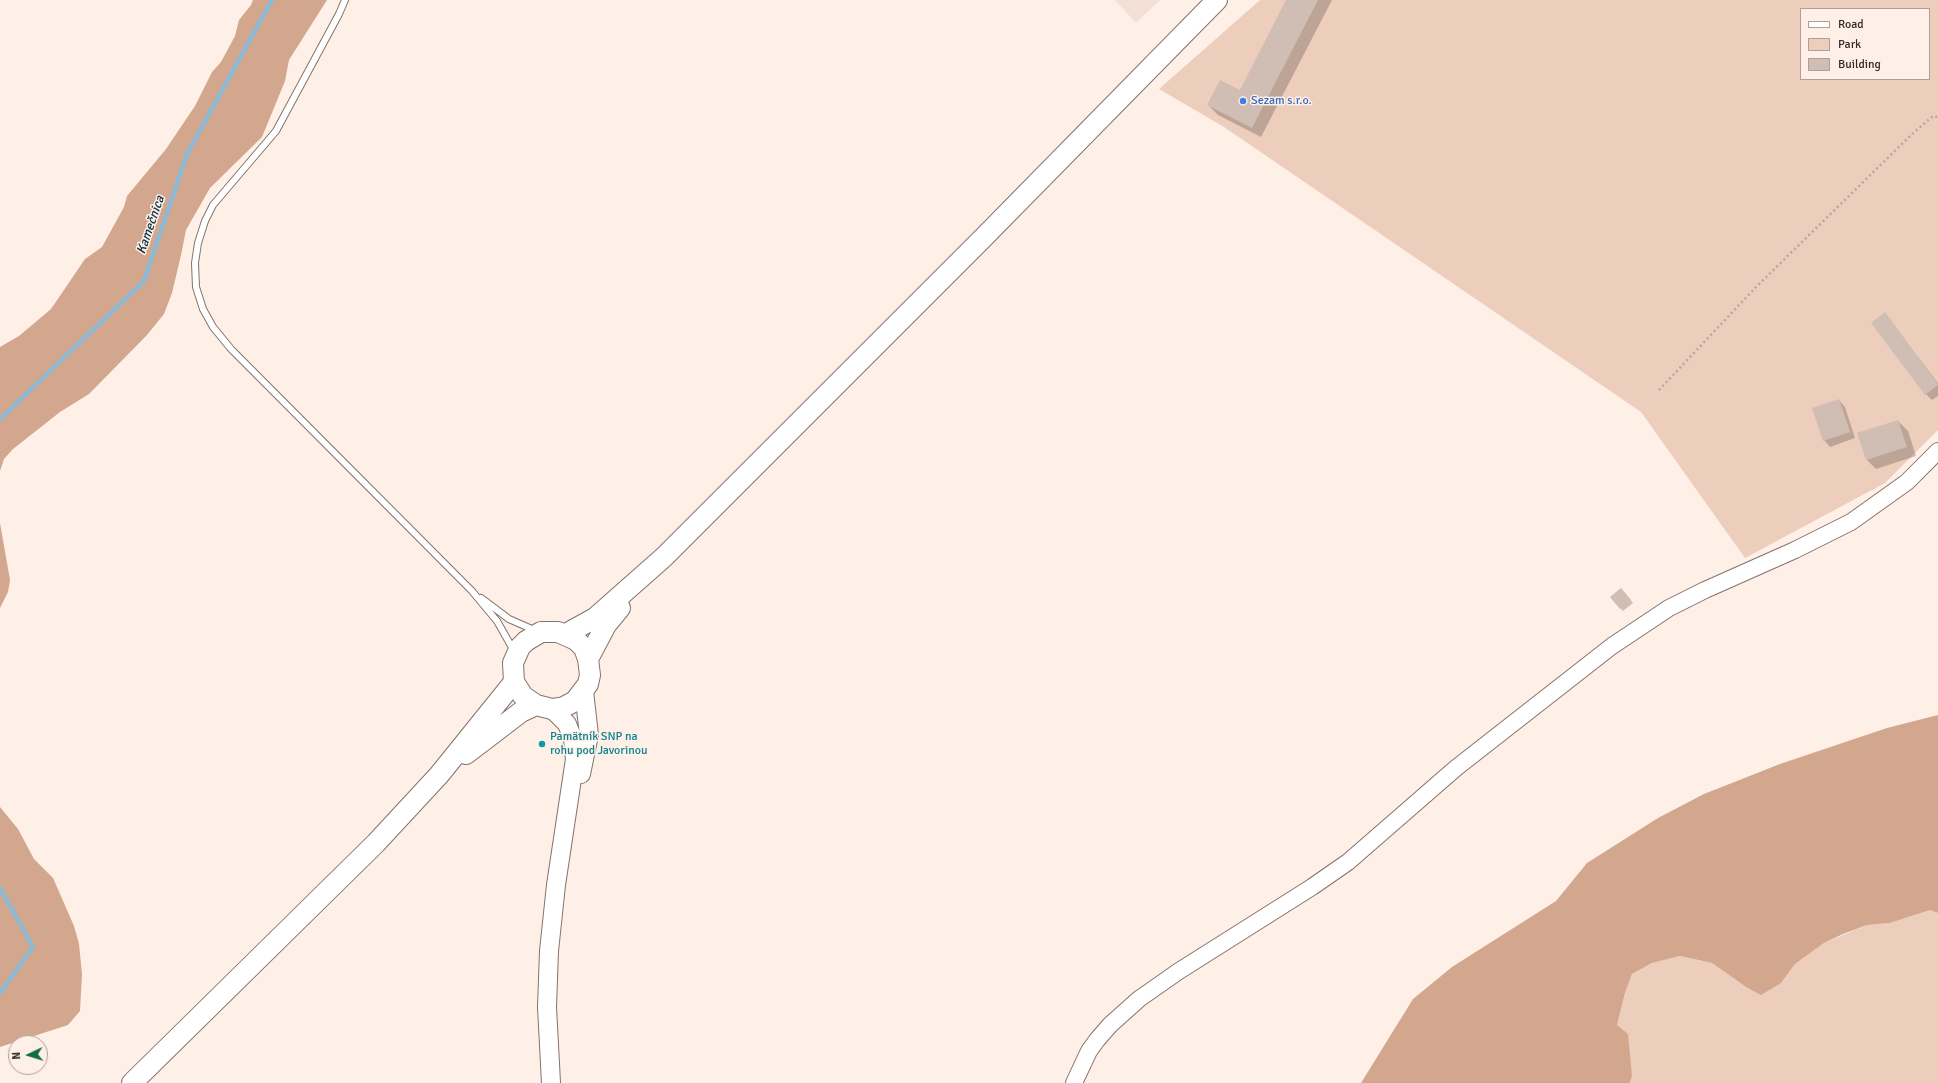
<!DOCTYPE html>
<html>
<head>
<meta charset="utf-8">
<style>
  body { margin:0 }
  #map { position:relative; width:1938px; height:1083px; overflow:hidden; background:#feefe7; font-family:Signika,sans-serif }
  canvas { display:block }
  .legend { position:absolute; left:1800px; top:8px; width:130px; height:72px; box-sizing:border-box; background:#feefe7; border:1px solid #aca099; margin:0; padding:5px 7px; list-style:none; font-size:12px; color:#302925 }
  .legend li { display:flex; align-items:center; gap:8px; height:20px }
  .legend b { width:20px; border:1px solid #aca099 }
  .north { position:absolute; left:8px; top:1035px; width:40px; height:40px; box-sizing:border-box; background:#feefe7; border:1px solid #aca099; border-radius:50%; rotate:266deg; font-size:11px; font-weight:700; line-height:16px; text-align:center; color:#302925 }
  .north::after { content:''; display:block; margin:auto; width:14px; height:18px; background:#0f6d41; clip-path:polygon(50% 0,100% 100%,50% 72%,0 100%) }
</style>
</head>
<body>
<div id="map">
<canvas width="1938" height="1083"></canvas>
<ul class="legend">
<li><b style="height:5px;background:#fff"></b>Road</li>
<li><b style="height:11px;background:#edcebd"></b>Park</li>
<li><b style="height:11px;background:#d0beb5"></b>Building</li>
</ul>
<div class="north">N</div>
</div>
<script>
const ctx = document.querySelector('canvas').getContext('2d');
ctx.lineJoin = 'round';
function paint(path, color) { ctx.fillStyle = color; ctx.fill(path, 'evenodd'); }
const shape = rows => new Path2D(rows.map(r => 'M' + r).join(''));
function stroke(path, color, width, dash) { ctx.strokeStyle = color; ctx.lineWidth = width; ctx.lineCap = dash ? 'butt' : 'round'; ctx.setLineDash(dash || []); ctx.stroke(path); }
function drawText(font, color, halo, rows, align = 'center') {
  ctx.font = font + ' Signika,sans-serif'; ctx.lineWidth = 3; ctx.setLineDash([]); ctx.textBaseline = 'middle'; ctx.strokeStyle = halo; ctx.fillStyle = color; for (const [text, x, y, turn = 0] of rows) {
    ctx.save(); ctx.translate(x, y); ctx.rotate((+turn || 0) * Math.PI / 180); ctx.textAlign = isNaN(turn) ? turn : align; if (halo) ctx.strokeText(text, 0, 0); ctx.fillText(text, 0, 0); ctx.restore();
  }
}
paint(shape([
  [1115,0,1160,0,1136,23]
]), '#f4dfd5');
paint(shape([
  [1260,0,1938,0,1938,430,1885,483,1745,558,1641,412,1224,127,1159,89],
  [1801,9,1929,9,1929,79,1801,79],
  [1930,910,1938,913,1938,1083,1630,1083,1632,1076,1617,1025,1625,993,1632,974,1652,963,1680,956,1712,963,1746,987,1781,983,1795,964,1824,943,1867,925,1890,923]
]), '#edcebd');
paint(shape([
  [253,0,327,0,289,60,285,81,262,137,210,188,186,230,181,255,172,293,164,314,147,335,89,394,60,412,13,449,4,459,0,471,0,347,19,336,51,309,85,259,102,247,124,207,127,196,166,149,195,106,212,72,221,62,235,36,239,20,251,5],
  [0,523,10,580,8,592,0,608],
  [1938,715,1938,913,1930,910,1890,923,1867,925,1843,934,1824,943,1795,964,1781,983,1761,995,1746,987,1712,963,1680,956,1652,963,1632,974,1625,993,1617,1025,1628,1034,1632,1076,1630,1083,1361,1083,1413,999,1452,967,1556,901,1587,863,1658,818,1704,794,1780,764,1887,728],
  [0,807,18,829,34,859,53,878,74,926,79,944,82,974,80,1011,68,1025,0,1047]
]), '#d3a68e');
paint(shape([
  [1287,0,1332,0,1261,137,1218,115,1208,105,1240,91],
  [1885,314,1938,383,1938,396,1932,400,1926,394],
  [1839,400,1845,407,1855,438,1830,447,1824,440],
  [1898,421,1908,431,1916,456,1876,469,1867,460],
  [1624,592,1633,603,1623,611,1620,608]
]), '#0003');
stroke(shape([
  [0,419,144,281,187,154,272,0],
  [0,888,33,947,0,993]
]), '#8cbad5', 4.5);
paint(shape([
  [1286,0,1318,0,1252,128,1207,105,1220,80,1240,90],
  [1885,312,1938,384,1938,385,1925,395,1871,323],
  [1839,399,1850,432,1823,441,1812,408],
  [1898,420,1907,447,1866,460,1857,433],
  [1621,588,1631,600,1620,609,1610,597]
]), '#d0beb5');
const service = shape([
  [345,0,339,14,276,131,213,205,205,221,198,243,195,263,196,287,203,309,213,327,231,349,472,591,497,621,514,651],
  [481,598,509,619,534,630]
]);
const tertiary = shape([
  [1074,1083,1089,1051,1097,1040,1110,1025,1139,999,1179,971,1312,887,1348,862,1456,768,1612,646,1669,608,1705,590,1795,550,1851,522,1907,482,1938,451]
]);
const secondary = shape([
  [581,774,589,735,584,691],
  [551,1083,547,1007,549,951,556,885,575,759,573,739,567,724,552,709]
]);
const primary = shape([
  [566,634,595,618,664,557,983,238,1217,0],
  [588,659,606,625,620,608],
  [466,754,521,712,536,705],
  [132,1083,376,843,439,775,514,682,513,663,520,647,526,641,541,632,558,632,576,640,584,648,588,659,590,675,588,684,575,701,564,707,552,709,536,705,523,696,514,682]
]);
stroke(service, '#84736b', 8);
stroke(tertiary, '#84736b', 18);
stroke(secondary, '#84736b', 20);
stroke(primary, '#84736b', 22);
stroke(shape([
  [1659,390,1756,287,1910,136,1933,116,1938,117]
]), '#b4a8a1', 2.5, [2, 3]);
stroke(service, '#fff', 6);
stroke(tertiary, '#fff', 16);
stroke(secondary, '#fff', 18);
stroke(primary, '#fff', 20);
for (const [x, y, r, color] of [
  [1243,101,4,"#3f7fe0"],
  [542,744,4,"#0f9aa8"]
]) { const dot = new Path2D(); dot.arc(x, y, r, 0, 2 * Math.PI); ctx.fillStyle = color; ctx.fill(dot); stroke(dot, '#feefe7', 1.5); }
drawText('12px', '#366cbe', '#feefe7', [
  ["Sezam s.r.o.",1251,101]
], 'left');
drawText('12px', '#0d838f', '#feefe7', [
  ["Pamätník SNP na",550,737],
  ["rohu pod Javorinou",550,751]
], 'left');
drawText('italic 13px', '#083144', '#feefe7', [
  ["Kamečnica",151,225,-71]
]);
</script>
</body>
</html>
